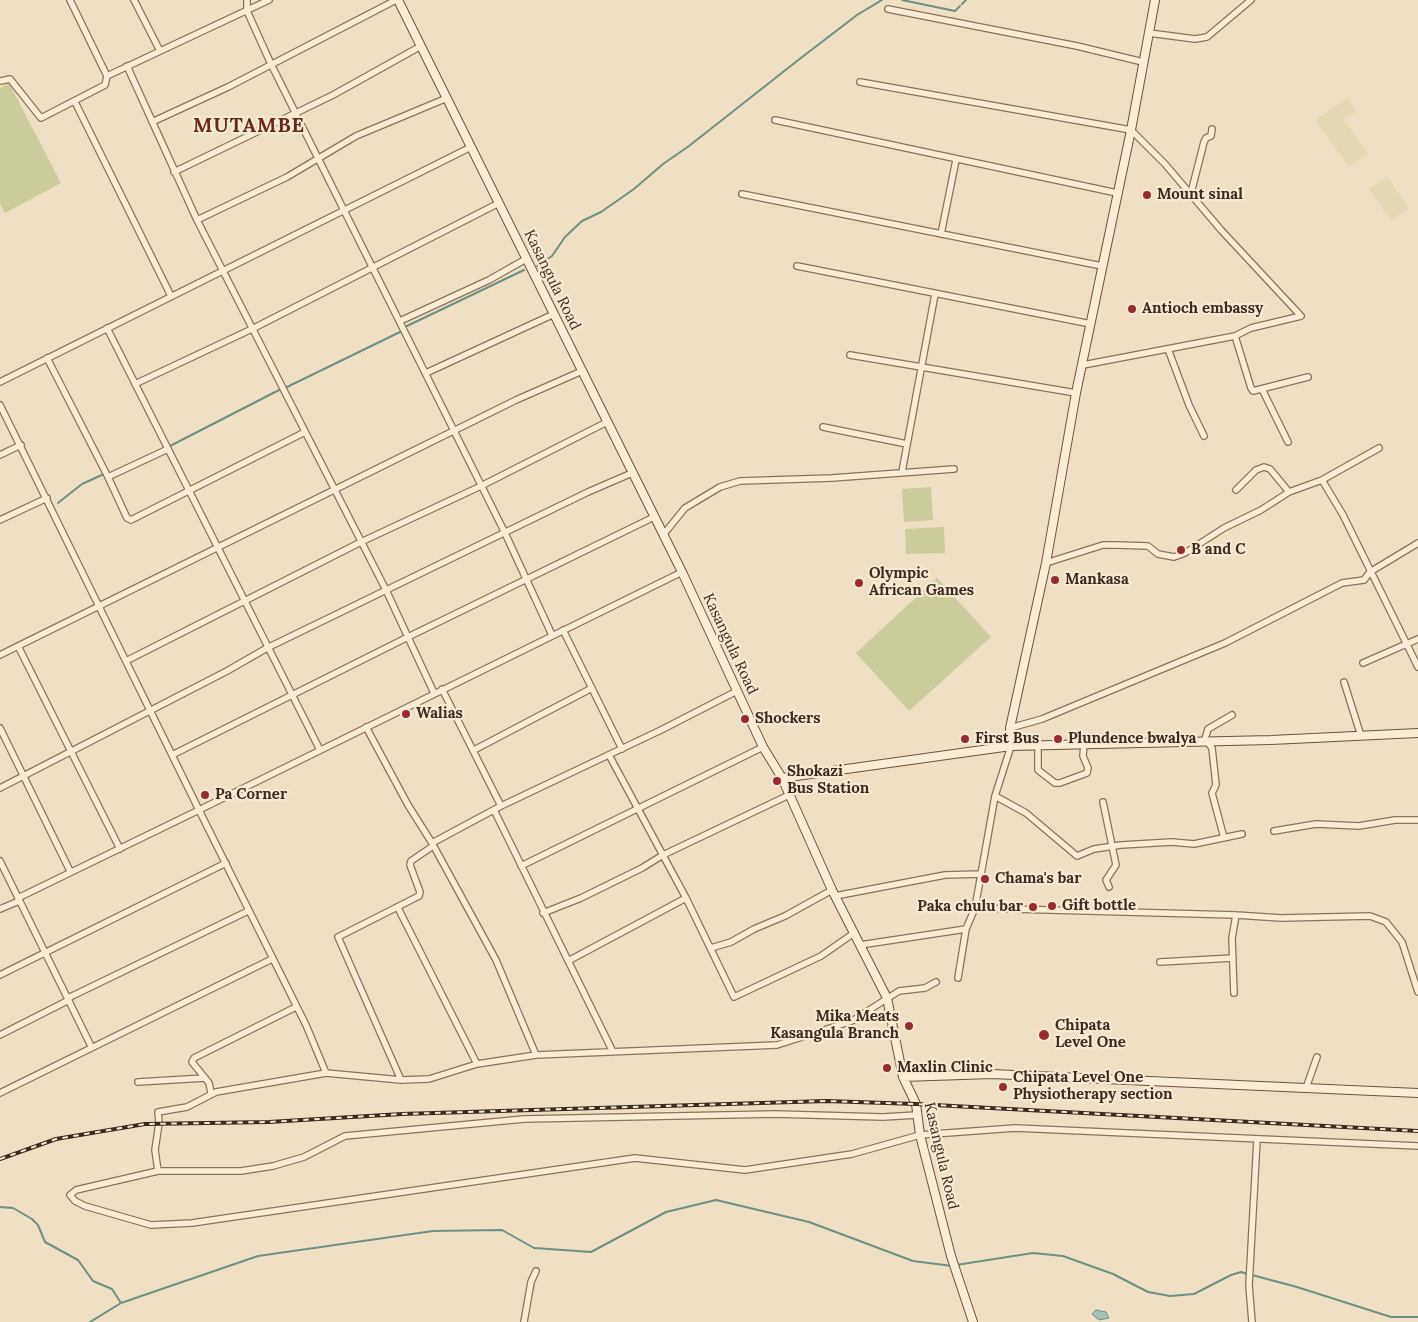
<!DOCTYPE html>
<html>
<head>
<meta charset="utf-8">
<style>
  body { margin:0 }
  canvas { display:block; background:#efdfc5 }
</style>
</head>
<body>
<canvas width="1418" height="1322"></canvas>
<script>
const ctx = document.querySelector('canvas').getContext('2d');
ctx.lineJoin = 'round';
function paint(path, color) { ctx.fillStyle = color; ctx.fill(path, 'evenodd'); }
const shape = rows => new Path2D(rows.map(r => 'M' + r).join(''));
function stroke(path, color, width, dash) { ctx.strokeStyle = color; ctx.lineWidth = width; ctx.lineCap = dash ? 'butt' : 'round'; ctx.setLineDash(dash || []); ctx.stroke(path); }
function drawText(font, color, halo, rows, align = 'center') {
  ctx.font = font + ' Lora,serif'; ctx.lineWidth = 4.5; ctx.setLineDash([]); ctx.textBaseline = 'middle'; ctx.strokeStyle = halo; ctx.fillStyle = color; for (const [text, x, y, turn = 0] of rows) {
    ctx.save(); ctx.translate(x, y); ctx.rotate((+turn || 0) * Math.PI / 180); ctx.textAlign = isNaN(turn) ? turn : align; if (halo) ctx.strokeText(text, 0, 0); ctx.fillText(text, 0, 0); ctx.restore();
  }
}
paint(shape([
  [1347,98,1356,111,1344,120,1368,154,1349,167,1315,120],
  [1387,176,1409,208,1391,221,1369,189]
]), '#e4d9b2');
paint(shape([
  [9,83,61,183,5,213,0,204,0,88],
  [931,487,933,520,904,522,902,489],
  [944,527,945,553,906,554,905,529],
  [937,578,991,637,909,711,856,653]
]), '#cacd99');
const water = shape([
  [1096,1310,1106,1312,1109,1318,1099,1320,1092,1314,1096,1310]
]);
paint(water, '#a7c2b8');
stroke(water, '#6d9085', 1);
stroke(shape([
  [902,0,955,11,960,6],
  [962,4,966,0],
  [537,266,552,256,565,237,582,221,601,212,634,189,663,164,689,146,797,61,857,15,882,0],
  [407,326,524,270],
  [287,387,400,332],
  [170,446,281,389],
  [58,503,82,484,104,474],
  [0,1207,13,1208,32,1219,38,1225,45,1242,78,1260,93,1281,112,1289,121,1303],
  [956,1265,1033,1253,1063,1256,1113,1274,1148,1292,1170,1296,1194,1294,1231,1275,1241,1272,1247,1274],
  [1252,1275,1297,1287,1391,1317,1418,1317],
  [90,1322,121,1303,258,1256,433,1231,502,1230,534,1248,591,1252,666,1212,716,1200,809,1222,913,1261,952,1266]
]), '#6d9085', 2);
const street = shape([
  [70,0,107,76,269,0],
  [134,0,160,51],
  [247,0,247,11,271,64,505,533,552,635],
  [888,9,1077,46,1143,62],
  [1149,33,1195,39,1207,37,1251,0],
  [127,66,197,220,386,590,434,693],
  [0,81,10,79,41,118,105,85,107,76],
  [860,82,1131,130,1165,164,1221,230,1301,316,1251,328,1235,336,1083,365],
  [75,102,171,296],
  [775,120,1117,193],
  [152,122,228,87,396,0],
  [174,172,333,95,421,46],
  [1191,193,1204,142,1206,138,1211,136,1212,129],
  [742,194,1102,266],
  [197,220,287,177,356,136,447,98],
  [941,234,956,160],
  [797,266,1091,324],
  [400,321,489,280,526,259],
  [107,328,320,750],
  [1235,336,1251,388,1253,391,1308,377],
  [1168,349,1189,405,1204,436],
  [850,355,1076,393],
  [47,358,108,477,168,449],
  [426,373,554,314],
  [0,382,471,147],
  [135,384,254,328,499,203],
  [1262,389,1288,442],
  [0,405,199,810,682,572],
  [823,427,907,444],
  [0,455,21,445],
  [902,472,935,294],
  [108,477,127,518,131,520,305,432],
  [1322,480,1379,448],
  [1236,490,1256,470,1264,467,1270,469,1289,492],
  [0,520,47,498],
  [663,535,685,508,720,487,740,481,832,478,954,469],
  [1046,563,1103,545,1116,545,1148,546,1158,554,1174,557,1185,553,1224,528,1261,510,1289,492,1322,480,1343,515,1418,667],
  [563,630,622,749],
  [18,646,120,849],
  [0,655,516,400,582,371],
  [126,661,361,542,481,486,607,422],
  [1363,663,1418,639],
  [1344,682,1361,736],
  [442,689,501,806,661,730,737,691],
  [366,727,408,805,432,843],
  [0,728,70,871],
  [1010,728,1042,719,1225,643,1342,583,1364,580,1370,572,1418,543],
  [1038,745,1038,770,1055,783,1060,783,1087,773,1088,768,1083,756,1084,743],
  [1011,746,995,796,975,908,1236,915,1281,918,1370,916,1386,922,1402,942,1418,992],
  [474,750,592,688],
  [172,755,408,637,654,517],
  [609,755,686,898,734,997,821,956,854,933],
  [0,788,227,671,267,648,588,492,632,473],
  [995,796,1026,813,1077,856,1094,849,1121,845,1172,842,1194,844,1242,834],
  [1103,802,1116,865,1106,880,1109,887],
  [501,806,432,843,496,960,536,1055],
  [494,810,613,1052],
  [1274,831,1316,824,1359,826,1395,820,1418,820],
  [1224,838,1212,793,1216,785,1212,748,1205,739,1208,729,1232,715],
  [0,861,91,1046],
  [521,866,763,747],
  [835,896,945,875,981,874],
  [18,898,199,810,306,1025,326,1073],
  [398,908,477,1064,536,1055,777,1045,852,1021,899,991,925,988,936,982],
  [0,909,19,901],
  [543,913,581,898,642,868,663,855,789,795],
  [860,945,966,929],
  [711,948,731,942,754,929,785,916,832,890],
  [568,961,686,898],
  [1160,962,1233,958],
  [0,975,226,863],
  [958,978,966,929,975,908],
  [1234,993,1232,938,1236,915],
  [68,998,248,911],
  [0,1035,69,1000],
  [401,1080,338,937,419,896,420,892,410,865,411,861,433,846],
  [138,1082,205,1078],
  [1306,1088,1317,1057],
  [0,1093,272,959],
  [211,1093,209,1083,192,1062,194,1058,296,1007],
  [917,1115,883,1117,775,1114,524,1119,345,1136,304,1157,273,1166,241,1171,158,1171,76,1190,70,1195,75,1201,85,1206,151,1225,192,1223,635,1158,745,1170,852,1154,920,1135,1015,1128,1418,1146],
  [158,1171,155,1150,159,1123,158,1112,187,1107,216,1092,326,1073,401,1080,429,1079,477,1064],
  [524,1322,531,1282,536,1271],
  [1252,1322,1249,1285,1257,1140]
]);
const secondary = shape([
  [398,0,682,572,763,747,782,778,832,890,887,998,903,1077,916,1104,920,1135,951,1256,973,1322],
  [1011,746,1010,728,1046,563,1076,393,1131,130,1155,0],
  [782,778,1011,746,1271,740,1418,733],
  [903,1077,992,1074,1418,1093]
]);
stroke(street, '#8a715b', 8);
stroke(secondary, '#6c523e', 10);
stroke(street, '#f9edd8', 5.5);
stroke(secondary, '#f9edd8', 8);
const rail = shape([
  [0,1159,56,1139,145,1124,269,1122,402,1114,826,1101,916,1104,1418,1131]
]);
stroke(rail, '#3a2a1f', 4);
stroke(rail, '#f6ead5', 2, [5.5]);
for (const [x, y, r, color] of [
  [1147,195,5,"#992a33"],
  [1132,309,5,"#992a33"],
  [1181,550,5,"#992a33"],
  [1055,580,5,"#992a33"],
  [859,583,5,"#992a33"],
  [406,714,5,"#992a33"],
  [745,719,5,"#992a33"],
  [965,739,5,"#992a33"],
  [1058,739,5,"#992a33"],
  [777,781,5,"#992a33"],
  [205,795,5,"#992a33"],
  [985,879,5,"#992a33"],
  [1052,906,5,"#992a33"],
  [1033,907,5,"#992a33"],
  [909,1026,5,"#992a33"],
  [1044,1035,6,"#992a33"],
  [887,1068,5,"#992a33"],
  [1003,1087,5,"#992a33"]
]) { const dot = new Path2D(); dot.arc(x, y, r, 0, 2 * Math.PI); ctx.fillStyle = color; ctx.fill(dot); stroke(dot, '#f6ead5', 2); }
drawText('bold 15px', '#3a2a1f', '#f6ead5', [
  ["Mount sinal",1157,195],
  ["Antioch embassy",1142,309],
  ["B and C",1191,550],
  ["Olympic",869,574],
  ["African Games",869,591],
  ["Mankasa",1065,580],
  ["Walias",416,714],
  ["Shockers",755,719],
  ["First Bus",975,739],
  ["Plundence bwalya",1068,739],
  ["Shokazi",787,772],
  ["Bus Station",787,789],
  ["Pa Corner",215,795],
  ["Chama's bar",995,879],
  ["Gift bottle",1062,906],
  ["Paka chulu bar",1023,907,"right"],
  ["Mika Meats",899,1017,"right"],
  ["Kasangula Branch",899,1034,"right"],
  ["Chipata",1055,1026],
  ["Level One",1055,1043],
  ["Maxlin Clinic",897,1068],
  ["Chipata Level One",1013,1078],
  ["Physiotherapy section",1013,1095]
], 'left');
drawText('15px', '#3a2a1f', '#f6ead5', [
  ["Kasangula Road",552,280,64],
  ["Kasangula Road",730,644,65],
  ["Kasangula Road",941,1156,77]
]);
ctx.letterSpacing = '1px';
drawText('bold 20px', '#67281e', '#f6ead5', [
  ["MUTAMBE",249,126]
]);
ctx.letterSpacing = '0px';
</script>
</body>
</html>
